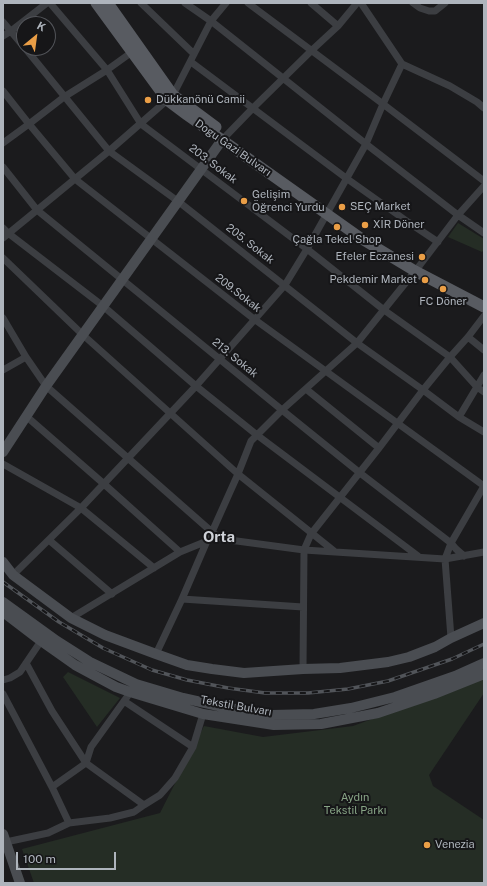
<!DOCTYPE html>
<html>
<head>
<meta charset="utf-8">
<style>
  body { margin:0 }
  #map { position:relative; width:487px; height:886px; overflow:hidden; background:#1b1b1d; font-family:"Public Sans",sans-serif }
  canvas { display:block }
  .frame { position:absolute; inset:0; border:4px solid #aeb4bc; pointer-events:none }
  .north { position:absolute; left:16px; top:16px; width:40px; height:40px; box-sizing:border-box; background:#161618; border:1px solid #53555a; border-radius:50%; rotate:29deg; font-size:11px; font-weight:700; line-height:16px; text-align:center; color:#aeb4bc }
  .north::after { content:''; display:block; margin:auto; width:14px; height:18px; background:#ea9e46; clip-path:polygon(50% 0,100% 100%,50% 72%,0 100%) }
  .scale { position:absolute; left:16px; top:852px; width:100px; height:18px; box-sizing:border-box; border:2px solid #aeb4bc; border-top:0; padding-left:5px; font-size:12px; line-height:14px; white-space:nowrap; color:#aeb4bc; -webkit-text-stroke:3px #161618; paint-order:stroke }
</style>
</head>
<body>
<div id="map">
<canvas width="487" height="886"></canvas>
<div class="frame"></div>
<div class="north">K</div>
<div class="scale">100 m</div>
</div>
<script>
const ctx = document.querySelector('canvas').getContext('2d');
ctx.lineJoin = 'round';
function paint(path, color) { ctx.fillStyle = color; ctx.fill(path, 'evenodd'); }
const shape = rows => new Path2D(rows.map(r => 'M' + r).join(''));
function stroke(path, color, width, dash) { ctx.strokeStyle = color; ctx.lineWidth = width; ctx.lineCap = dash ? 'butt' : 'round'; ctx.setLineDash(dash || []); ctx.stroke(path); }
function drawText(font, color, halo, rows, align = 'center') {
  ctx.font = font + ' "Public Sans",sans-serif'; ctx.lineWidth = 4; ctx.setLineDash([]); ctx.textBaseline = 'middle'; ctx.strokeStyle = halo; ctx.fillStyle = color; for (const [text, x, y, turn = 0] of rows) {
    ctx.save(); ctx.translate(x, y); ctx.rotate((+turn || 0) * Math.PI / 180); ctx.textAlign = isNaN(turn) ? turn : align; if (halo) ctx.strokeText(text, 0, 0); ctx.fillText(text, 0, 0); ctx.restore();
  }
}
paint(shape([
  [458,223,484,239,484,250,482,252,448,237],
  [68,672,120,698,97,727,63,677],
  [484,678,484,693,429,775,433,786,484,820,484,883,34,883,22,849,160,813,204,726,263,737,353,726]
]), '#252d25');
stroke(shape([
  [50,3,107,70,141,124,307,249,384,310,450,357,477,387,484,392],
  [141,3,194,54],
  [185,3,211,21,366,144,458,215,484,233],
  [248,3,383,104,484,181],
  [311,3,338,26],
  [361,3,402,64,450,86,477,102,484,108],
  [413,3,420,8,429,11,435,11,445,3],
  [3,22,24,47],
  [3,36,11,31,47,3],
  [25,48,109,151,179,202,357,343,423,390,459,417,484,432],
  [191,62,346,178,408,222,438,242],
  [3,91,29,124,75,179,254,319,484,486],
  [222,140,253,108,311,51,338,26,357,3],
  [3,143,29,124,64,97,107,70,132,52],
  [3,167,37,210,282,410,360,473,451,543,456,549,464,556],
  [3,228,8,233,103,306,196,386,257,435,418,556],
  [3,238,109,151,173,95,211,21,226,3],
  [3,258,82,334,238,474,334,551],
  [3,318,26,357,46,386,212,532,222,539,304,550,445,559,484,552],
  [468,337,484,350],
  [3,370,26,357],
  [306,389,379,448],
  [26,416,104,484,180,552],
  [459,417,484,375],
  [3,464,81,508,154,568],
  [49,540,112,594],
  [13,575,81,508,196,386,285,285,307,249,366,144,383,104,402,64],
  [182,599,303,607],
  [71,618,180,552,207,541],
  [451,638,445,559,451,543,484,486],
  [156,654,182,599,207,541,212,532,238,474,251,441,282,410,357,343,420,265,458,215,484,186],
  [26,663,52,711,86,763],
  [303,669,304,550,311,534,379,448,423,390,450,357,468,337,484,316],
  [3,680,10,678,20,672,41,641],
  [3,694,52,787,69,823,48,833,6,842],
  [124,701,193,747],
  [86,763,91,747,132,690],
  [52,787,86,763,144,805,134,812,110,818,69,823],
  [144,805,160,795,175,778,193,747,203,714]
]), '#3c3e42', 7);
stroke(shape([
  [3,452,46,386,222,140],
  [3,562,13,575,71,618,105,635,156,654,187,665,212,669,244,673,303,669,340,668,388,662,409,657,435,647,451,638,484,623],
  [3,602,57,641,90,662,136,684,183,698,223,707,272,715,314,714,351,708,395,697,455,676,484,663],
  [3,612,41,641,75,665,116,687,130,692,203,714,274,725,321,724,378,713,434,694,484,674],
  [3,834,20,883]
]), '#4a4d52', 10);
stroke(shape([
  [96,3,167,100,187,115,362,239,415,271,484,307],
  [108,3,173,95,216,127]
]), '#585b61', 11);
const rail = shape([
  [3,582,59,622,103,648,114,653,152,670,187,680,228,688,265,693,308,693,348,689,388,681,452,659,484,644]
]);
stroke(rail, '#515459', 3.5);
stroke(rail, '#161618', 2, [6]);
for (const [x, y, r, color] of [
  [148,100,4,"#ea9e46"],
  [244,201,4,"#ea9e46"],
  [342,207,4,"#ea9e46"],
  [365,225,4,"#ea9e46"],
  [337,227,4,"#ea9e46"],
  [422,257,4,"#ea9e46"],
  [425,280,4,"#ea9e46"],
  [443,289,4,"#ea9e46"],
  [427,845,4,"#ea9e46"]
]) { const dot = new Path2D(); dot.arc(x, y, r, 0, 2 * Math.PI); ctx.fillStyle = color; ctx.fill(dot); stroke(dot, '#161618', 1.5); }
drawText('11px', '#aeb4bc', '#161618', [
  ["Dükkanönü Camii",156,100],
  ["Gelişim",252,195],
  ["Öğrenci Yurdu",252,208],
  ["SEÇ Market",350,207],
  ["XİR Döner",373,225],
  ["Çağla Tekel Shop",337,240,"center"],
  ["Efeler Eczanesi",414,257,"right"],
  ["Pekdemir Market",417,280,"right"],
  ["FC Döner",443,302,"center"],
  ["Venezia",435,845]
], 'left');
drawText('11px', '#aeb4bc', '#161618', [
  ["Dogu Gazi Bulvarı",233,148,35],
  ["203. Sokak",213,164,37],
  ["205. Sokak",250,244,38],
  ["209.Sokak",238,293,38],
  ["213. Sokak",235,358,39],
  ["Tekstil Bulvarı",236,706,10]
]);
drawText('11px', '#88a586', '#161618', [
  ["Aydın",355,798],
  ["Tekstil Parkı",355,811]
]);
drawText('bold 15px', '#cfd2d8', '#161618', [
  ["Orta",219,537]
]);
</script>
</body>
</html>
